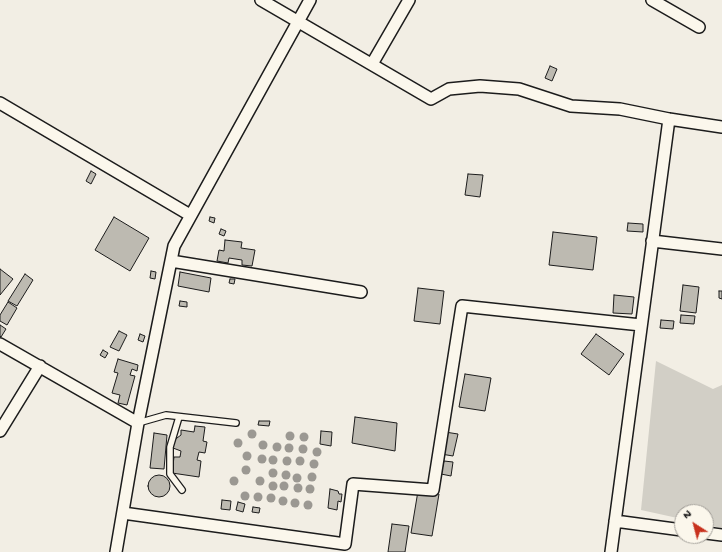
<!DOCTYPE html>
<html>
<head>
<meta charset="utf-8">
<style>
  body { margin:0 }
  #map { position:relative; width:722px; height:552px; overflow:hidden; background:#f2eee4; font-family:"Gochi Hand",sans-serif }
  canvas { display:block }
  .north { position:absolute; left:674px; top:504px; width:40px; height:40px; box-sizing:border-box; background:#fbf7ec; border:1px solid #a29f99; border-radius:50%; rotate:324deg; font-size:11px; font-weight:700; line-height:16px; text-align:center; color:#1c1c1c }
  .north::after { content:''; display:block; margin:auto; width:14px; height:18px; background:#c8321e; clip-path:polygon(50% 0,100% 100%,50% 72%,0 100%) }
</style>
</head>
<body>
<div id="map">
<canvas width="722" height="552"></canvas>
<div class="north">N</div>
</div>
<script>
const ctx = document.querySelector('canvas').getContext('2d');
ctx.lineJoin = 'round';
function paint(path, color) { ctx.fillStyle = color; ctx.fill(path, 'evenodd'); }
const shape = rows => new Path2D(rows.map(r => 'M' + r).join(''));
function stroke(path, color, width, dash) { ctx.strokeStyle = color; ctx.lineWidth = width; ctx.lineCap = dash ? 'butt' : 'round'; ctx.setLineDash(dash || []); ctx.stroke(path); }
paint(shape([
  [656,361,713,389,722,385,722,528,706,525,706,512,682,512,682,519,641,510]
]), '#d2cfc6');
const building = shape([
  [550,66,557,69,552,81,545,78,550,66],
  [91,171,96,174,91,184,86,181,91,171],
  [468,174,483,175,480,197,465,195,468,174],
  [114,217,149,238,130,271,95,250,114,217],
  [210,217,215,218,214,223,209,221,210,217],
  [628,223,643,224,643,232,627,231,628,223],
  [221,229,226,231,224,236,219,234,221,229],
  [553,232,597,237,593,270,549,265,553,232],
  [225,240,242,242,241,248,255,250,252,266,242,265,242,260,229,258,228,263,217,261,219,250,224,251,225,240],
  [0,269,13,279,0,295,0,269],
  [151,271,156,272,155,279,150,278,151,271],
  [180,272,211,278,209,292,178,286,180,272],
  [25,274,33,280,17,306,8,301,25,274],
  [230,279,235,279,234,284,229,283,230,279],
  [683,285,699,287,696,313,680,311,683,285],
  [418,288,444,291,440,324,414,321,418,288],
  [719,291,722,291,722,299,719,298,719,291],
  [614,295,634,297,632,314,613,313,614,295],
  [180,301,187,302,187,307,179,306,180,301],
  [8,302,17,308,7,325,0,321,0,315,8,302],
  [681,315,695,316,694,324,680,323,681,315],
  [661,320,674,321,673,329,660,328,661,320],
  [0,325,6,329,1,337,0,336,0,325],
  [119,331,127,335,119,351,110,347,119,331],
  [140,334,145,336,143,342,138,340,140,334],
  [596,334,624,354,609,375,581,354,596,334],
  [103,350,108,353,105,358,100,355,103,350],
  [118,359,138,365,137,371,132,369,130,375,135,376,127,405,118,403,120,395,112,393,118,373,114,372,118,359],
  [465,374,491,378,485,411,459,407,465,374],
  [355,417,397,423,395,451,352,443,355,417],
  [259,421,270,421,269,426,258,425,259,421],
  [195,426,205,427,203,441,207,442,205,453,199,452,197,460,201,461,199,477,172,473,174,457,180,457,181,451,173,448,173,441,181,435,181,430,194,432,195,426],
  [321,431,332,432,331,446,320,444,321,431],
  [445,432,458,434,453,456,441,454,445,432],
  [154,433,167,435,164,469,150,468,154,433],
  [444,461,453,462,451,476,441,474,444,461],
  '148 486a11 11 0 1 1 22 0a11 11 0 1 1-22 0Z',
  [330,489,338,491,339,494,342,494,341,502,338,501,337,510,328,508,330,489],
  [418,491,439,494,432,536,411,533,418,491],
  [222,500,231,501,230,510,221,509,222,500],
  [238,502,245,504,243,512,236,510,238,502],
  [253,507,260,508,259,513,252,512,253,507],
  [392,524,409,526,405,552,388,552,392,524]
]);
paint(building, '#bdbab1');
stroke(building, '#1c1c1c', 1);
const lane = shape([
  [179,417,170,447,170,474,182,490],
  [138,423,166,415,236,423]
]);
const street = shape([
  [261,0,431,99,449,89,480,86,519,89,571,106,620,109,669,119,722,127],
  [652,0,699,27],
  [372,64,409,0],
  [0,103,190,215],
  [652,241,722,249],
  [171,261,361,292],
  [0,344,138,423],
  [0,431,40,366],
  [123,513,345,544,353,484,433,490,462,306,641,325],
  [615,521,682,530],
  [706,533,722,535],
  [116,552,138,423,174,246,310,0],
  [611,552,669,119]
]);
stroke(lane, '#1c1c1c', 8);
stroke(street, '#1c1c1c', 14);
stroke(lane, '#fbf7ec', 5.5);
stroke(street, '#fbf7ec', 11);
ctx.fillStyle = '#9b9892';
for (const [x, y] of [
  [252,434],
  [290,436],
  [304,437],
  [238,443],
  [263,445],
  [277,447],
  [289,448],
  [303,449],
  [317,452],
  [247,456],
  [262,459],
  [273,460],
  [287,461],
  [300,461],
  [314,464],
  [246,470],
  [273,473],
  [286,475],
  [312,477],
  [297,478],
  [234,481],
  [260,481],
  [273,486],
  [284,486],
  [298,488],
  [310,489],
  [245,496],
  [258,497],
  [271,498],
  [283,501],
  [295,503],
  [308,505]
]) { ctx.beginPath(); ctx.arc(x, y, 4.5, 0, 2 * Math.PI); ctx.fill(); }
</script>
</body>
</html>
